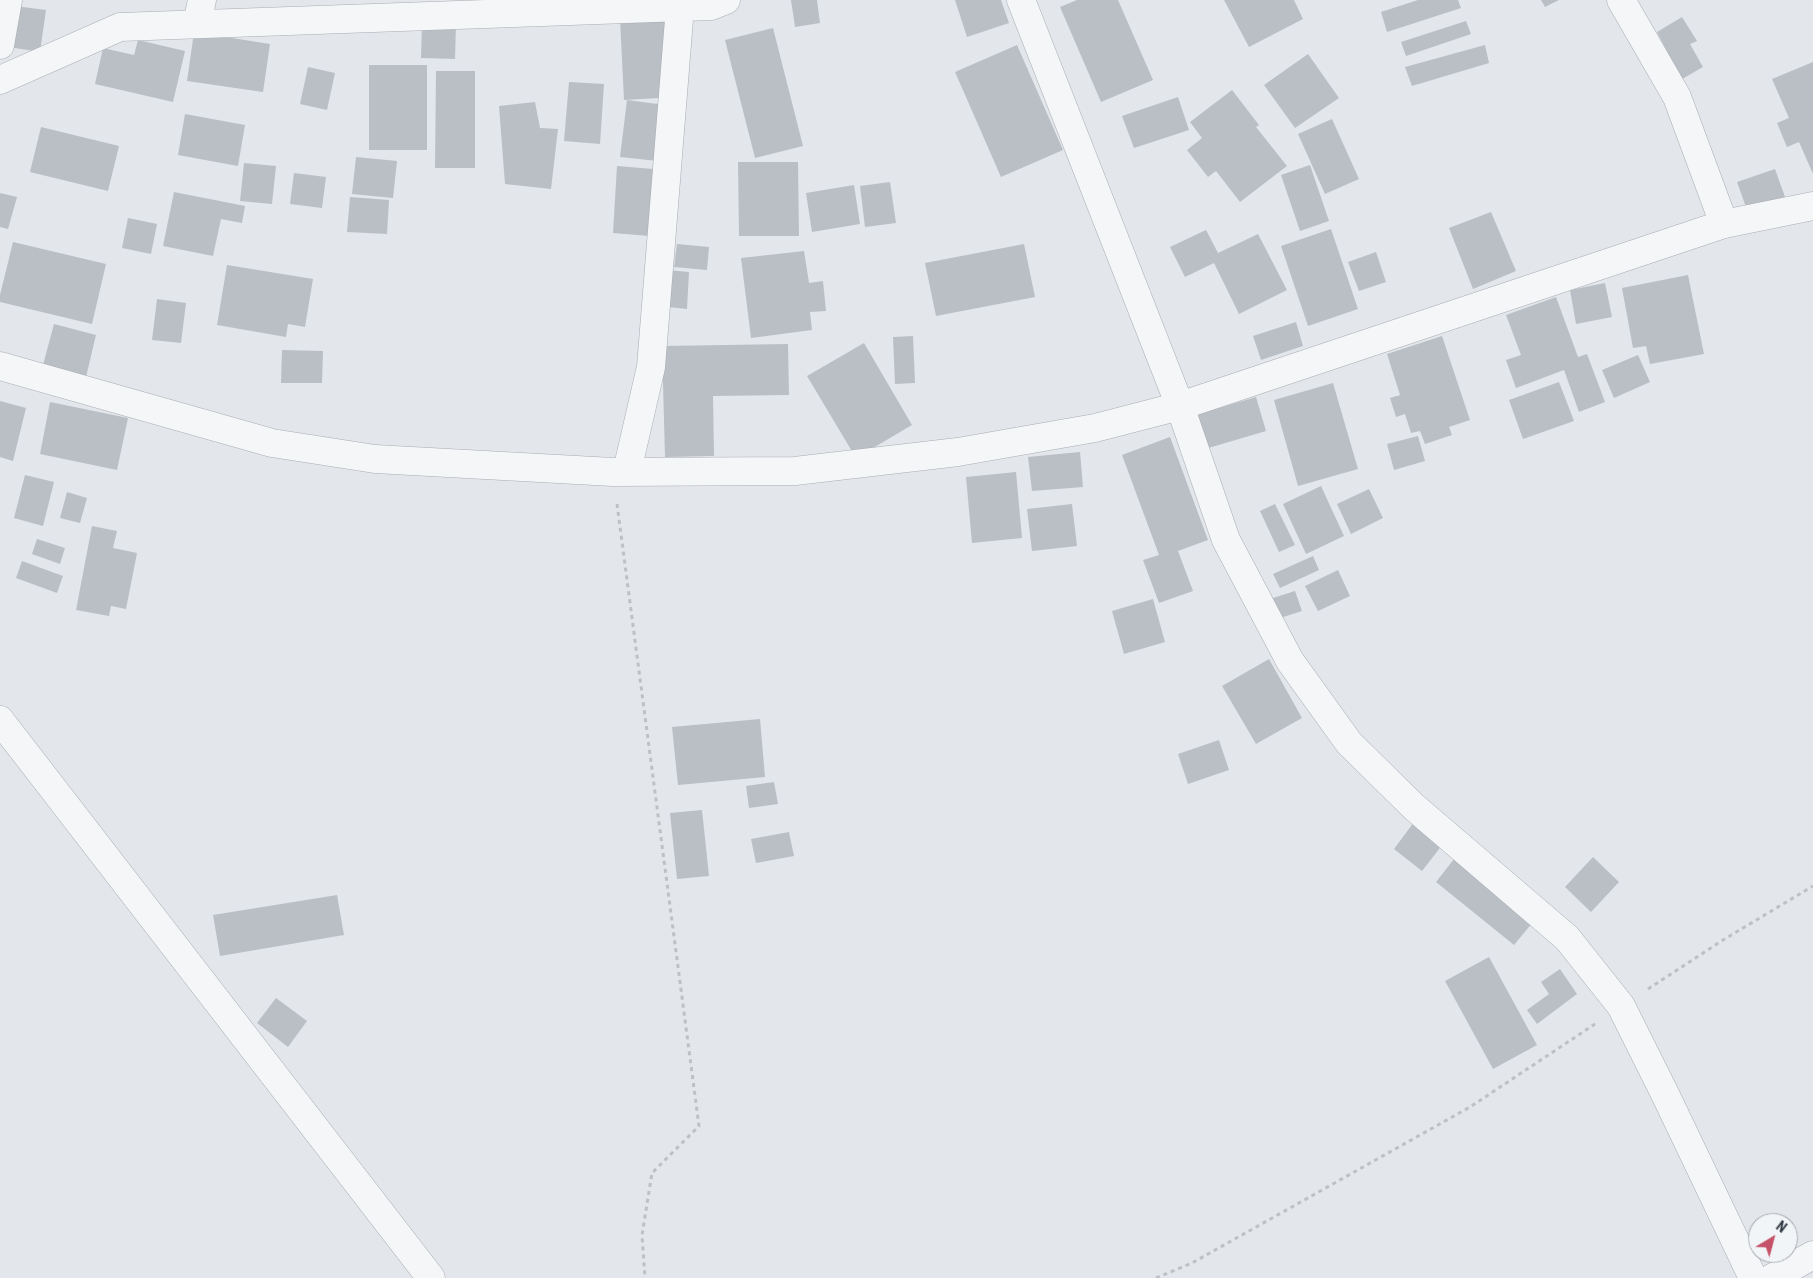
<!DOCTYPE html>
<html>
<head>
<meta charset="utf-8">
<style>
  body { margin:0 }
  #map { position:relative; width:1813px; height:1278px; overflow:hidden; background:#e3e6ea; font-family:"Roboto Condensed",sans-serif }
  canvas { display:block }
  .north { position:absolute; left:1748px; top:1213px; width:50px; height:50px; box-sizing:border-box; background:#f2f5f7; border:1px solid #a3a8ae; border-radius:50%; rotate:37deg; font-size:14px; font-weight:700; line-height:20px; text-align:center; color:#2c3541 }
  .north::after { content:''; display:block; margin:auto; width:18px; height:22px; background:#c55269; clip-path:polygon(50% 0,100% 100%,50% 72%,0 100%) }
</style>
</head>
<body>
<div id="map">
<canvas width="1813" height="1278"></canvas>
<div class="north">N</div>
</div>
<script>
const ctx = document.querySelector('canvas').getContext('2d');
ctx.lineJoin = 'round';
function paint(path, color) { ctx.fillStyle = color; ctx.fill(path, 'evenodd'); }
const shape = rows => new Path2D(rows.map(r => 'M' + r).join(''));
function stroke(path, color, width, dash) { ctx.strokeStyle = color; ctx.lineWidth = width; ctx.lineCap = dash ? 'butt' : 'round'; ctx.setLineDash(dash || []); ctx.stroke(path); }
paint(shape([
  [791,0,817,0,820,23,795,27],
  [955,0,1001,0,1009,23,967,37],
  [1077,0,1118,0,1153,80,1101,102,1060,7],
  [1224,0,1294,0,1303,19,1249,47],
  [1418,0,1458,0,1461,8,1387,32,1381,12],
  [1541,0,1559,0,1545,7],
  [15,6,46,10,40,52,9,47],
  [673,17,677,97,624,100,620,19],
  [1682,17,1697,41,1690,44,1703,67,1677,82,1666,62,1671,59,1657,32],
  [1466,21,1471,34,1406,56,1401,42],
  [422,22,456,23,455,59,421,58],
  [773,28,803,146,755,158,725,40],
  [194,32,270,44,263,92,187,81],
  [138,40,185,51,173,102,95,84,103,48,134,55],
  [1017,45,1063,150,1001,177,955,72],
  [1485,45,1489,63,1412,86,1405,67],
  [1308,54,1339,98,1295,128,1264,85],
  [1813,62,1813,174,1799,142,1787,147,1777,123,1789,118,1772,79],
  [369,65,427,65,427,150,369,150],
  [308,67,335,73,327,110,300,104],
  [436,71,475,71,475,168,435,168],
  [569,82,604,84,600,144,564,141],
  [1232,90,1259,125,1256,127,1287,166,1240,202,1216,171,1208,177,1187,150,1202,138,1190,122],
  [1178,97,1189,130,1134,148,1122,116],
  [627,100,673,106,667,162,620,157],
  [535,102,540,128,558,129,551,189,505,184,499,106],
  [185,114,245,125,238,166,178,155],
  [1332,119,1359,179,1325,194,1298,134],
  [41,127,119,146,108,191,30,172],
  [356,157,397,161,393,198,352,194],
  [738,162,798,162,799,236,739,236],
  [244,163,276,166,272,204,240,201],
  [1310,165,1329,221,1300,231,1281,175],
  [617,166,665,170,661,237,613,233],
  [1775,169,1785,197,1747,210,1737,182],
  [294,173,326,177,322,208,290,204],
  [890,182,896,223,865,227,860,186],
  [854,185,860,224,812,232,806,193],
  [174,192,245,206,242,223,221,219,213,256,163,246],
  [0,193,17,197,8,229,0,227],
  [350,197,389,200,387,234,347,232],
  [1491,212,1516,271,1473,289,1449,228],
  [128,218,157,224,151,254,122,248],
  [1331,229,1358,309,1308,326,1281,246],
  [1206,230,1218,253,1258,234,1287,290,1239,314,1214,263,1185,277,1170,247],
  [13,242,106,264,92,324,0,302,0,295],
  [677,244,709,247,707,270,674,267],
  [1024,244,1035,297,936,316,925,263],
  [804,251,809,283,823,281,826,311,810,312,812,330,751,338,741,258],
  [1376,252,1386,282,1359,291,1348,262],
  [227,265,313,279,305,327,288,324,286,337,217,325],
  [667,270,689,272,687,309,668,307],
  [1688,275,1704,354,1650,364,1646,346,1633,348,1622,288],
  [1605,283,1612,317,1576,324,1570,290],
  [1556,297,1578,357,1587,354,1605,402,1579,412,1564,370,1516,388,1506,360,1521,355,1506,315],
  [157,299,186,303,181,343,152,340],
  [1296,322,1303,346,1261,360,1253,336],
  [54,324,96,335,86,377,43,365],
  [913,336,915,383,895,384,893,337],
  [1442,336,1470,420,1449,427,1452,435,1425,444,1420,431,1411,433,1405,414,1396,417,1390,398,1400,395,1387,354],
  [864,343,912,425,856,458,807,376],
  [788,344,789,395,713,396,714,456,665,457,662,346],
  [282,350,323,351,322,383,281,383],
  [1638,355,1650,382,1614,398,1602,370],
  [1559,382,1574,421,1523,439,1509,400],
  [1333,383,1358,469,1298,486,1274,400],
  [1256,397,1266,431,1205,449,1195,415],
  [0,401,26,408,13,461,0,457],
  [50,402,128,418,117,470,40,454],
  [1418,436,1425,461,1394,470,1387,444],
  [1170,437,1208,540,1178,551,1193,591,1159,603,1143,560,1159,555,1122,455],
  [1080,452,1083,487,1032,491,1028,457],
  [1016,472,1022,538,972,543,966,477],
  [25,475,54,482,43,526,14,518],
  [1321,486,1344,536,1306,554,1283,504],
  [1369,489,1383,518,1351,534,1337,504],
  [67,492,87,498,80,523,60,518],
  [1072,504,1077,546,1032,551,1027,509],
  [1275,504,1295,545,1279,552,1260,511],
  [92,526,117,531,113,548,137,553,126,609,111,606,109,616,76,610],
  [37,539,65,548,60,564,32,554],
  [1313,556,1319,570,1280,588,1273,574],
  [22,561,63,576,57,593,16,578],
  [1338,570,1350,596,1318,611,1305,586],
  [1295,591,1302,611,1277,619,1270,599],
  [1153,599,1165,642,1124,654,1112,611],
  [1269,659,1302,718,1256,744,1222,686],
  [760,719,765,777,678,785,672,727],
  [1219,740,1229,770,1188,784,1178,754],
  [774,782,778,804,749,808,746,786],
  [702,810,709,876,677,879,670,813],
  [1414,822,1443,844,1422,871,1394,849],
  [789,832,794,856,756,863,751,839],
  [1593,857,1619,882,1591,912,1565,887],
  [1454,859,1533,922,1514,945,1436,882],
  [337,895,344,935,220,956,213,915],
  [1489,957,1537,1045,1493,1069,1445,981],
  [1560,969,1577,994,1537,1024,1527,1010,1549,994,1541,982],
  [276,998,307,1021,288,1047,257,1023]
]), '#babfc6');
const street = shape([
  [1021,0,1180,406,1226,540,1290,661,1349,743,1414,807,1567,938,1621,1006,1665,1094,1753,1278],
  [1621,0,1677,97,1724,224],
  [197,24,202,0],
  [0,45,8,0],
  [0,80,120,27,711,6,726,0],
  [0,366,272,443,375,459,613,472,795,471,958,452,1095,428,1180,406,1724,224,1813,206],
  [627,471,651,367,680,7],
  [0,720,431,1278],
  [1772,1278,1813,1255]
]);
stroke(street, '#a8adb4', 29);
stroke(shape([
  [617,504,699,1126,652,1173,642,1235,645,1278],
  [1648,989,1723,940,1813,886],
  [1156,1278,1192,1263,1470,1107,1595,1024]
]), '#bdc0c5', 3, [4, 4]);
stroke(street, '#f5f6f8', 28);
</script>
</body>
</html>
